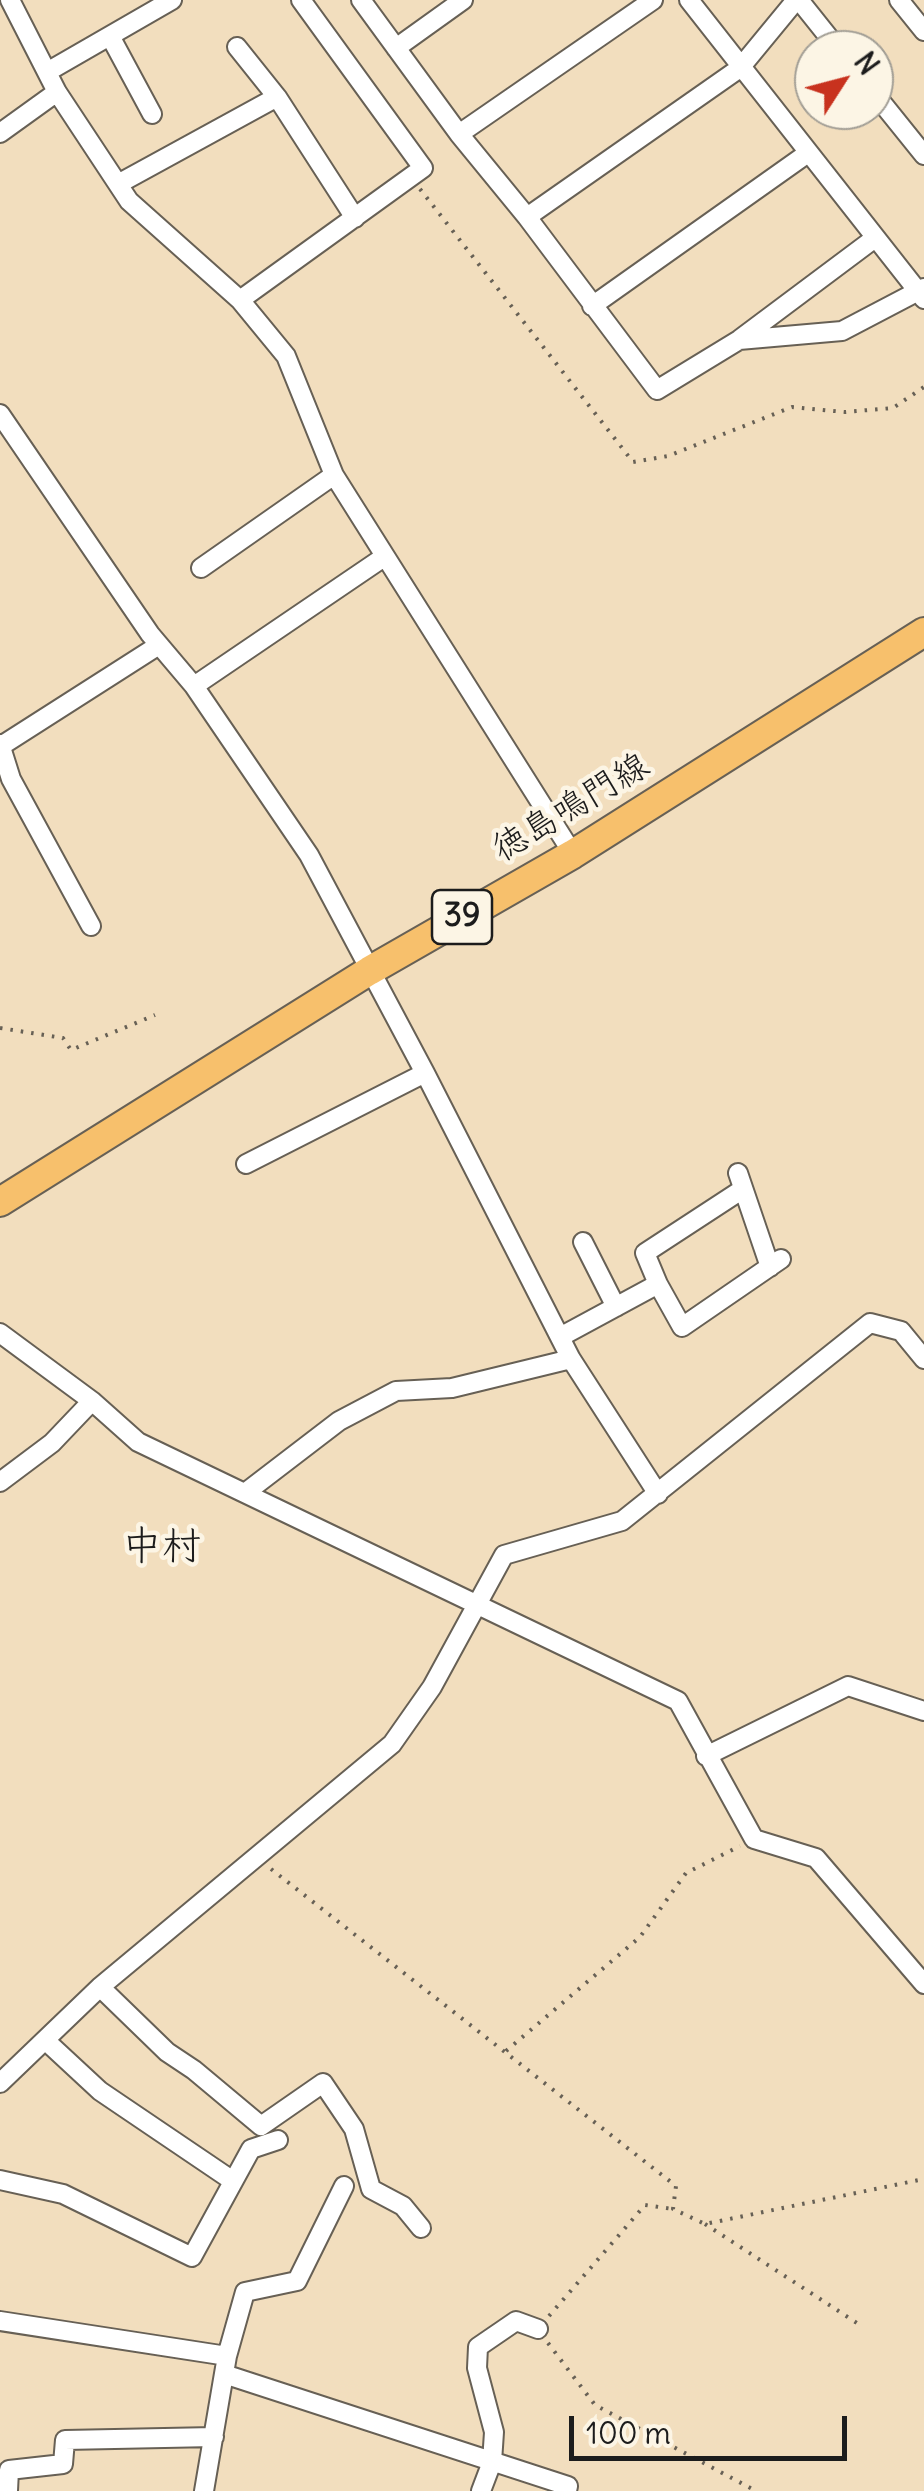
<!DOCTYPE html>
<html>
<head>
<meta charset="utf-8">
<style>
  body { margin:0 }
  #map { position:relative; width:924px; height:2491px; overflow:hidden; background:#f2debe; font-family:Delius,sans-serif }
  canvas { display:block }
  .north { position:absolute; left:794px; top:30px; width:100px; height:100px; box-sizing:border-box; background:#fcf5e5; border:2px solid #a29e95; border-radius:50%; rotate:54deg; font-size:28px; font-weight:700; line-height:40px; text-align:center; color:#1c1c1c }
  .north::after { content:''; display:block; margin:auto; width:35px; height:45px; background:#c8321e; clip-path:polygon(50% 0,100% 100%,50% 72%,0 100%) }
  .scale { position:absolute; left:569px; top:2416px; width:278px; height:45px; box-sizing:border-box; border:5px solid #1c1c1c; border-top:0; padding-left:12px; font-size:30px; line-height:35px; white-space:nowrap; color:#1c1c1c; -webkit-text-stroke:8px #fcf5e5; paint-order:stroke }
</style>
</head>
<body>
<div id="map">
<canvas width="924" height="2491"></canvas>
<div class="north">N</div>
<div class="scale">100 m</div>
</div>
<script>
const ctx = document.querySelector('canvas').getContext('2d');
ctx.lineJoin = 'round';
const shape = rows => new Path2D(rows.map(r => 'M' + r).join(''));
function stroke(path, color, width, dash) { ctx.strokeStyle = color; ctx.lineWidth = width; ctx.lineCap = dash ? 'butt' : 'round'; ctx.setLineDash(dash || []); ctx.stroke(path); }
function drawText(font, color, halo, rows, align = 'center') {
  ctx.font = font + ' Delius,"Klee One",sans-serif'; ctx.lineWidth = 9; ctx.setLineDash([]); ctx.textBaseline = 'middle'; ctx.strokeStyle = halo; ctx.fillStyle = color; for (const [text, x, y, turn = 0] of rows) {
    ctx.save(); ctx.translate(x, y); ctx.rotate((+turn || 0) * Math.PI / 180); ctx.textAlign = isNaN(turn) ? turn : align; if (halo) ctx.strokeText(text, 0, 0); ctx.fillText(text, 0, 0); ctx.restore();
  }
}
const minor = shape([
  [10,0,57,92,129,201,240,300,286,356,334,475,573,854],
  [361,0,459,134,527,217,657,390,739,340,842,331,924,288],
  [689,0,924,299],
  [799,0,839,50],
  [899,0,924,31],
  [110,36,152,114],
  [237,47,277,97,355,218],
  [396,48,463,0],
  [47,72,172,0],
  [874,93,924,155],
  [0,133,57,92],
  [459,134,653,0],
  [118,184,277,97],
  [527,217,740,68,796,0],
  [240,300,423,168,301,0],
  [592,306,808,153],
  [740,339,875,238],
  [0,414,150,634,194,686,309,855,425,1073,571,1359,658,1494],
  [201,568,334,475],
  [194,686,384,557],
  [0,744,11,779,91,926],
  [1,746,159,645],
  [246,1164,425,1073],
  [738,1173,770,1267],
  [743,1189,645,1253,658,1284,682,1327,781,1259],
  [583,1242,616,1307],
  [0,1333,92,1401,138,1442,678,1701,754,1839,816,1858,924,1984],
  [560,1337,658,1284],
  [0,1482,52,1443,92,1401],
  [245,1493,339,1421,396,1391,452,1388,571,1359],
  [706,1756,848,1686,924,1711],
  [100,1987,167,2052,194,2070,261,2126,323,2083,354,2129,371,2189,403,2206,421,2228],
  [45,2040,100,2091,233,2181],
  [0,2083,100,1987,392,1744,432,1687,504,1555,622,1521,870,1323,901,1331,924,1359],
  [0,2180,63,2194,192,2257,251,2149,278,2140],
  [0,2321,227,2356],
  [224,2374,568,2486,567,2491],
  [8,2491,9,2470,63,2464,65,2440,214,2437],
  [204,2491,227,2356,245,2292,297,2281,344,2186],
  [481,2491,492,2462,494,2432,477,2368,478,2347,516,2321,538,2329]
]);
const primary = shape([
  [0,1202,369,971,573,854,924,632]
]);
stroke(minor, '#676055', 22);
stroke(primary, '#676055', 32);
stroke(shape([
  [420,189,633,462,668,456,792,407,845,412,893,408,924,387],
  [0,1028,63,1038,71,1050,155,1015],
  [271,1869,676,2186,673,2209,705,2224,924,2179],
  [506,2051,640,1937,686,1873,740,1846],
  [705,2224,860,2325],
  [549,2316,645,2205,673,2209],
  [548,2343,595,2405,756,2491]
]), '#676055', 4, [2.5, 8]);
stroke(minor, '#fff', 18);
stroke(primary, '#f7c06c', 28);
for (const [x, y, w] of [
  [462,917,60]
]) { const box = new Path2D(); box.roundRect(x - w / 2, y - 27, w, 54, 8); ctx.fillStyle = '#fcf5e5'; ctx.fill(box); stroke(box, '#1c1c1c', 2.5); }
drawText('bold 32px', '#1c1c1c', null, [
  ["39",462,917]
]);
drawText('35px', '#1c1c1c', '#fcf5e5', [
  ["徳島鳴門線",571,808,-31]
]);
drawText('40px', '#1c1c1c', '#fcf5e5', [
  ["中村",162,1548]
]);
</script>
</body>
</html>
